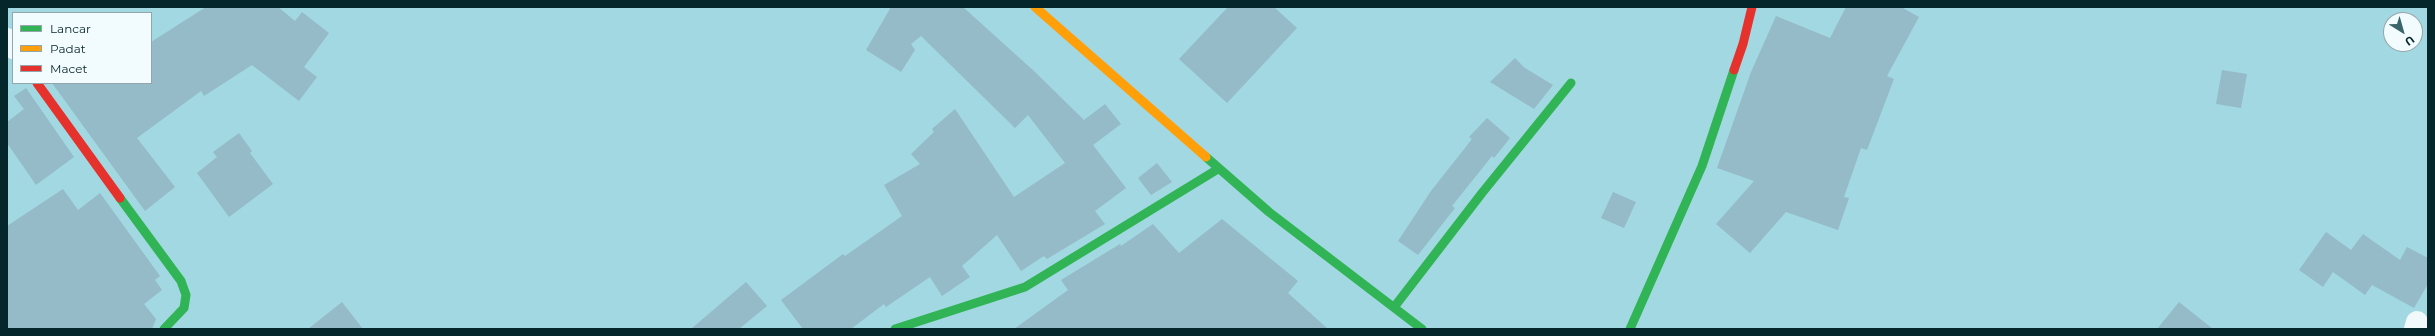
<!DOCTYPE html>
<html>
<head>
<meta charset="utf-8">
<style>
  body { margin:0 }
  #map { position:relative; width:2435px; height:336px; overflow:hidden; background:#a2d8e1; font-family:Montserrat,sans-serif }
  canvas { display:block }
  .frame { position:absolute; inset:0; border:8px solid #05262b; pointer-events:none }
  .legend { position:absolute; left:12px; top:12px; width:140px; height:72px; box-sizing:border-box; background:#f2fbfd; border:1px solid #93a6a9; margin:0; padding:5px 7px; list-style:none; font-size:12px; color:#05262b }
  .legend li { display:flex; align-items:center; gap:8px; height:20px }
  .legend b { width:20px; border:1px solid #93a6a9 }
  .north { position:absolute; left:2383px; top:12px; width:40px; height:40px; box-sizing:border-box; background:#f2fbfd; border:1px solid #93a6a9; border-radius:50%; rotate:143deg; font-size:11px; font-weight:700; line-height:16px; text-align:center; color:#05262b }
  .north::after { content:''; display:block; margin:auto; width:14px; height:18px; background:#3c646b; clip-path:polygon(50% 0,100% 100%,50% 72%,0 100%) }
</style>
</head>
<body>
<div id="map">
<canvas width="2435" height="336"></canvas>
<div class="frame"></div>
<ul class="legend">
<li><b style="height:5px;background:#30b455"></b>Lancar</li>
<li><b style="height:5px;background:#ff9f0a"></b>Padat</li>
<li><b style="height:5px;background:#e5322d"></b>Macet</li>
</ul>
<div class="north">U</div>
</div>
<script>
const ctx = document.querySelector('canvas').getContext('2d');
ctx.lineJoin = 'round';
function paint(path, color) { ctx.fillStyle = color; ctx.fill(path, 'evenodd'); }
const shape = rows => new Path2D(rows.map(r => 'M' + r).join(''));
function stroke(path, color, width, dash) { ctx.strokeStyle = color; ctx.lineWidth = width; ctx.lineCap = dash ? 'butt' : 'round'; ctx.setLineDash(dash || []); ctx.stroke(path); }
paint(shape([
  [206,7,278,7,295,21,302,12,329,33,304,67,317,77,299,101,252,65,204,96,201,91,137,138,175,187,145,211,52,83,151,83,151,42],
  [891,7,963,7,1035,72,1084,120,1105,104,1121,124,1093,145,1126,188,1095,211,1105,224,1047,259,1044,256,1021,271,997,235,962,266,970,277,942,296,930,277,886,307,884,304,851,329,803,329,781,300,843,254,845,256,902,216,884,185,920,164,911,154,934,132,932,129,955,109,1014,197,1065,163,1028,115,1015,128,921,36,911,44,915,50,901,72,866,50],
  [1228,7,1274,7,1297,28,1227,103,1179,59],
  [1846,7,1901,7,1919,17,1887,76,1894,79,1867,150,1861,148,1844,197,1849,198,1838,230,1786,212,1750,253,1716,224,1754,181,1717,168,1751,72,1776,16,1830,38],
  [1515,58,1525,68,1553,85,1534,109,1490,82],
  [2222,70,2247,74,2241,108,2216,104],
  [26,88,74,157,36,185,7,143,7,122,24,109,14,96],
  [1487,118,1510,138,1494,158,1492,156,1452,206,1455,208,1418,255,1398,241,1431,191,1472,139,1469,137],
  [239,133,252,151,250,153,273,184,229,217,197,173,217,157,213,152],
  [1157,163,1172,182,1151,195,1138,178],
  [63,189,78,210,100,193,160,276,155,280,162,290,144,304,156,319,152,329,7,329,7,226],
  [1613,192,1636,202,1624,228,1601,218],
  [1222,219,1298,281,1288,293,1328,329,1014,329,1068,290,1061,280,1120,244,1121,246,1153,224,1179,253],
  [2326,232,2351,250,2363,234,2400,260,2407,247,2428,258,2428,284,2414,308,2372,285,2365,295,2333,272,2323,287,2299,270],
  [746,282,767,306,739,329,691,329],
  [342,302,363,329,308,329],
  [2179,302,2213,329,2157,329]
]), '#94bbc7');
stroke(shape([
  [7,39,13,48],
  [2415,329,2417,322]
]), '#f1f9fa', 22);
stroke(shape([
  [1206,157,1269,212,1422,329],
  [120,198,181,281,186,295,184,308,164,329],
  [1395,306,1482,193,1571,83],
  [895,329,1025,287,1218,169],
  [1630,329,1702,166,1734,70]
]), '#30b455', 9);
stroke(shape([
  [1035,7,1206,157]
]), '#ff9f0a', 9);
stroke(shape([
  [1734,70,1743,44,1752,7],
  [37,83,120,198]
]), '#e5322d', 9);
</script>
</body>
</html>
